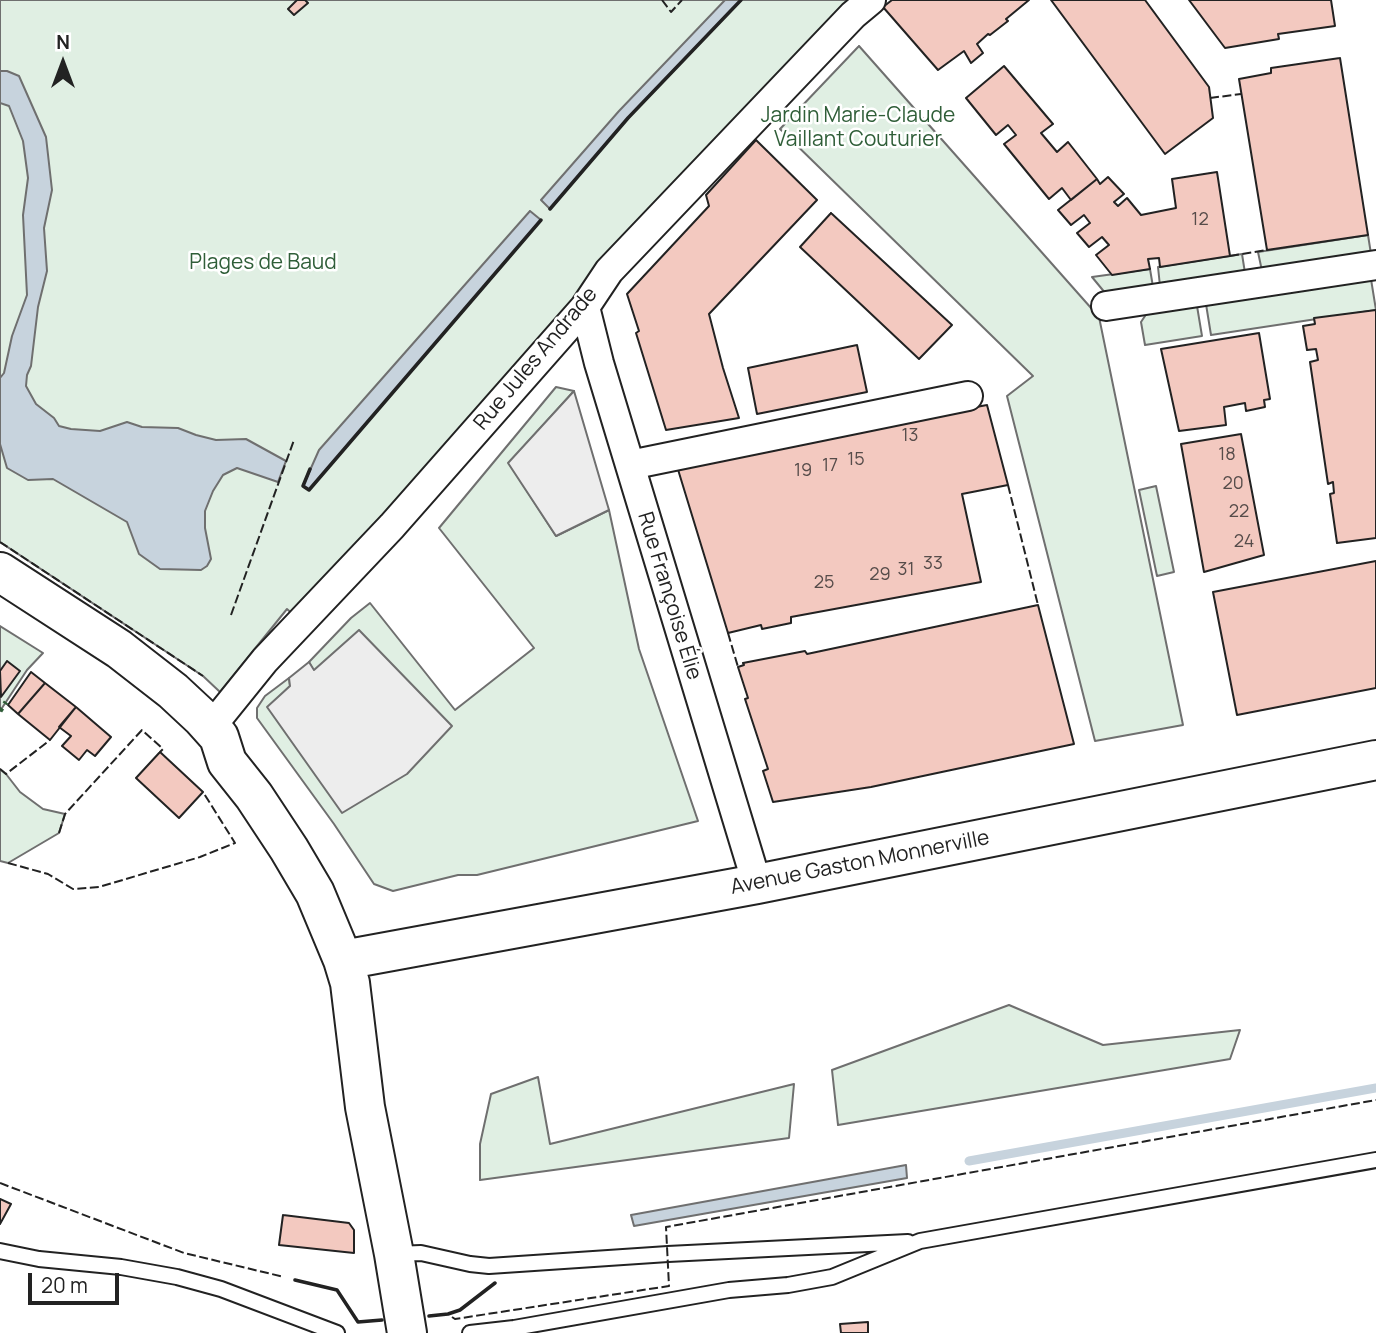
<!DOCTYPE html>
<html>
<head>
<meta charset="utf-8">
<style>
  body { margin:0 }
  #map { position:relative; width:1376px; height:1333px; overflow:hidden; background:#fff; font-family:Manrope,sans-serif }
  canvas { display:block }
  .north { position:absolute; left:28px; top:28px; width:70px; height:70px; -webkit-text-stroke:5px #fff; paint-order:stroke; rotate:0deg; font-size:19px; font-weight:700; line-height:28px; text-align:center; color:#222 }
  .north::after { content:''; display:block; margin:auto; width:24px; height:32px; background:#222; clip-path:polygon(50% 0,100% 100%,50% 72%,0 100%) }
  .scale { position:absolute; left:28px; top:1273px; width:91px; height:32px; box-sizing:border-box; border:4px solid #222; border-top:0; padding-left:9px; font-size:21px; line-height:24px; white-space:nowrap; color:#222; -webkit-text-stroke:5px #fff; paint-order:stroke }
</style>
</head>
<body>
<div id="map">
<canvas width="1376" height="1333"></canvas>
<div class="north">N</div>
<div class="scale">20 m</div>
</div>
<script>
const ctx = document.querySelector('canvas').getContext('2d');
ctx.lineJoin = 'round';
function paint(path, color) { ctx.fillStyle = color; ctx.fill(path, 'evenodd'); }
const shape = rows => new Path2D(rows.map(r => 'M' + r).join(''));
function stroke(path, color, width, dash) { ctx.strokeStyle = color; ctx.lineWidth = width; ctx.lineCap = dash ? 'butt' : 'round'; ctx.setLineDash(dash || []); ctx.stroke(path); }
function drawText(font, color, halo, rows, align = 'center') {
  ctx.font = font + ' Manrope,sans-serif'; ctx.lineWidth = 5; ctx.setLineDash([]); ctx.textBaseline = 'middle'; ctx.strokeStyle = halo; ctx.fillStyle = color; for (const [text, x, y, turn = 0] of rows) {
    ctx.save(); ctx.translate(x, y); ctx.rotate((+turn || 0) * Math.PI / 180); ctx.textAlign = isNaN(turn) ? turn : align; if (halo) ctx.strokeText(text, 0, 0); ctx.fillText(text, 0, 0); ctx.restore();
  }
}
const green = shape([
  [0,0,854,0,525,364,299,620,287,609,220,692,203,676,0,542,0,0],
  [859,46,1099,317,1183,725,1095,741,1007,396,1033,376,780,129,859,46],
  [1368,235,1371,254,1262,271,1258,252,1368,235],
  [1242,254,1245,273,1160,286,1158,267,1242,254],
  [1150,269,1153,287,1106,294,1092,277,1150,269],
  [1370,273,1376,310,1211,335,1205,298,1370,273],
  [1196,300,1202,336,1145,345,1141,322,1151,307,1196,300],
  [556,387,574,391,509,463,556,536,609,510,639,649,698,821,477,875,458,875,393,891,374,884,334,824,257,718,257,708,265,696,289,678,290,686,268,708,313,670,309,662,351,618,370,603,455,710,534,648,439,528,556,387],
  [1156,486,1174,572,1157,576,1139,490,1156,486],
  [0,626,43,653,27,670,0,711,0,626],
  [0,769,6,774,20,792,43,809,65,814,59,833,8,863,0,861,0,769],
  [1009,1005,1103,1045,1240,1030,1230,1059,838,1125,832,1070,1009,1005],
  [538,1077,550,1144,794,1084,789,1138,480,1180,480,1144,491,1094,538,1077]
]);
paint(green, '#e0efe3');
stroke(green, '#6f6f6f', 2);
const parking = shape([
  [574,391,609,510,556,536,508,463,574,391],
  [359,630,452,726,407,774,342,813,267,707,290,686,289,678,309,662,314,670,359,630]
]);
paint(parking, '#ededed');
stroke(parking, '#6f6f6f', 2);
const water = shape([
  [725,0,741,0,628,118,550,209,541,200,619,111,725,0],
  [0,71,7,71,19,76,46,137,52,190,44,228,47,271,38,307,31,366,27,375,26,386,36,404,54,418,59,426,71,429,100,431,127,422,142,427,178,428,196,435,216,440,246,439,286,461,278,482,237,468,223,475,213,491,205,511,205,528,211,559,207,566,201,570,160,569,139,554,127,522,53,479,28,480,7,468,0,444,0,378,4,373,12,336,27,295,23,215,28,178,23,141,9,106,0,103,0,71],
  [530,211,541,220,309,490,303,486,319,450,530,211],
  [906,1165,907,1178,634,1226,631,1215,906,1165]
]);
paint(water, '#c7d3dd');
stroke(water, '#6f6f6f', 2);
stroke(shape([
  [969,1161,1376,1088]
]), '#c7d3dd', 9);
const building = shape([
  [297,0,305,0,308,3,294,15,288,9,297,0],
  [892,0,1029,0,1006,19,1008,21,990,35,988,34,977,44,983,53,971,63,964,51,938,70,883,7,892,0],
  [1051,0,1145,0,1209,87,1213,118,1165,154,1051,0],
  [1189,0,1331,0,1335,26,1278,34,1279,39,1225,48,1189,0],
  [1340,58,1368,235,1267,250,1239,79,1271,73,1271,68,1340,58],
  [1004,66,1053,124,1041,133,1057,152,1068,142,1097,179,1071,200,1062,188,1049,199,1004,144,1016,135,1008,125,996,135,966,98,1004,66],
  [756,140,817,200,709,314,723,368,739,418,666,430,636,333,639,331,627,294,709,206,706,195,756,140],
  [1217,172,1230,256,1160,267,1159,258,1148,259,1150,269,1112,275,1096,255,1109,245,1102,237,1089,247,1077,233,1090,223,1084,215,1071,225,1058,210,1097,179,1100,184,1108,177,1124,194,1114,202,1118,206,1127,198,1141,215,1176,208,1172,179,1217,172],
  [831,213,952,325,919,359,800,247,831,213],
  [1376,310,1376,538,1337,543,1330,494,1334,493,1333,482,1328,484,1310,362,1318,360,1316,349,1307,350,1303,326,1315,324,1314,318,1376,310],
  [1259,333,1270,399,1264,400,1265,407,1246,411,1245,403,1224,407,1226,425,1179,431,1161,349,1259,333],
  [857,345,867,392,757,414,748,368,857,345],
  [987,405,1008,485,962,494,981,582,791,617,791,623,762,629,761,625,728,633,676,463,987,405],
  [1241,434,1264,555,1204,572,1181,444,1241,434],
  [1376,561,1376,688,1237,715,1213,592,1376,561],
  [1038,605,1074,744,871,787,773,802,763,771,768,769,745,699,748,698,738,667,744,665,743,663,805,651,807,654,1038,605],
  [7,661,20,671,1,697,0,671,7,661],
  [31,672,45,683,18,714,8,705,31,672],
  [45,683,76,707,50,740,18,714,45,683],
  [76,707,111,737,95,756,87,750,79,760,62,746,71,736,59,727,76,707],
  [160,752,203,792,179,818,136,778,160,752],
  [0,1199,11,1204,0,1224,0,1199],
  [283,1215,349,1223,354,1230,354,1253,279,1245,283,1215],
  [868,1322,868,1333,841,1333,840,1324,868,1322]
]);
paint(building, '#f3c9c0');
stroke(building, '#222', 2);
const lane = shape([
  [0,1251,39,1259,121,1267,177,1277,221,1289,337,1333],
  [395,1254,421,1253,470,1264,489,1266,668,1254,908,1242],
  [470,1333,514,1328,729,1290,788,1285,832,1277,920,1241,1376,1160]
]);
const street = shape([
  [1106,306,1376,265],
  [585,307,599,363,757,884],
  [630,465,968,396],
  [207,725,219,717,265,660,392,526,585,307,609,271,853,15,871,0]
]);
const secondary = shape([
  [0,572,119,649,173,691,202,718,219,737,227,762,254,796,289,849,315,893,343,960,350,983,365,1107,394,1254,407,1333],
  [343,960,757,884,1376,760]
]);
stroke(lane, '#222', 18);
stroke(street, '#222', 32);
stroke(secondary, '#222', 42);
stroke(lane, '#fff', 14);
stroke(street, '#fff', 28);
stroke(secondary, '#fff', 38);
stroke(shape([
  [0,711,6,702]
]), '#2f5e38', 5, [3.5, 5]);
stroke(shape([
  [662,0,671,12,682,0],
  [1210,98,1241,94],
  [1230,256,1267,250],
  [1008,485,1038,605],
  [0,542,203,676],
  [231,615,294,440],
  [728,633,738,667],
  [0,769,6,774,50,740],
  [59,833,65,814,142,730,163,749,160,752],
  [8,863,48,874,73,889,99,887,200,857,235,843,203,792],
  [0,1183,184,1253,284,1277],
  [452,1317,455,1319,669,1286,666,1227,1376,1100]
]), '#222', 2, [9, 3.5]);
stroke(shape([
  [550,209,628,118,741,0],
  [310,469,303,486,309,490,541,220],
  [295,1280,337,1290,358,1322,382,1320],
  [429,1316,448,1314,460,1310,495,1283]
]), '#222', 3.5);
drawText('18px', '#564c4a', null, [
  ["12",1200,220],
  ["13",910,436],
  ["18",1227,455],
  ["15",856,460],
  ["17",830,466],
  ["19",803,471],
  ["20",1233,484],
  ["22",1239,512],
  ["24",1244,542],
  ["33",933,564],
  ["31",906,570],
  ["29",880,575],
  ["25",824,583]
]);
drawText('21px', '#2f5e38', '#fff', [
  ["Jardin Marie-Claude",858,116],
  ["Vaillant Couturier",858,140],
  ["Plages de Baud",263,263]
]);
drawText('21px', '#222', '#fff', [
  ["Rue Jules Andrade",536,359,-50],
  ["Rue Françoise Élie",669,596,73],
  ["Avenue Gaston Monnerville",860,863,-11]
]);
</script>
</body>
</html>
